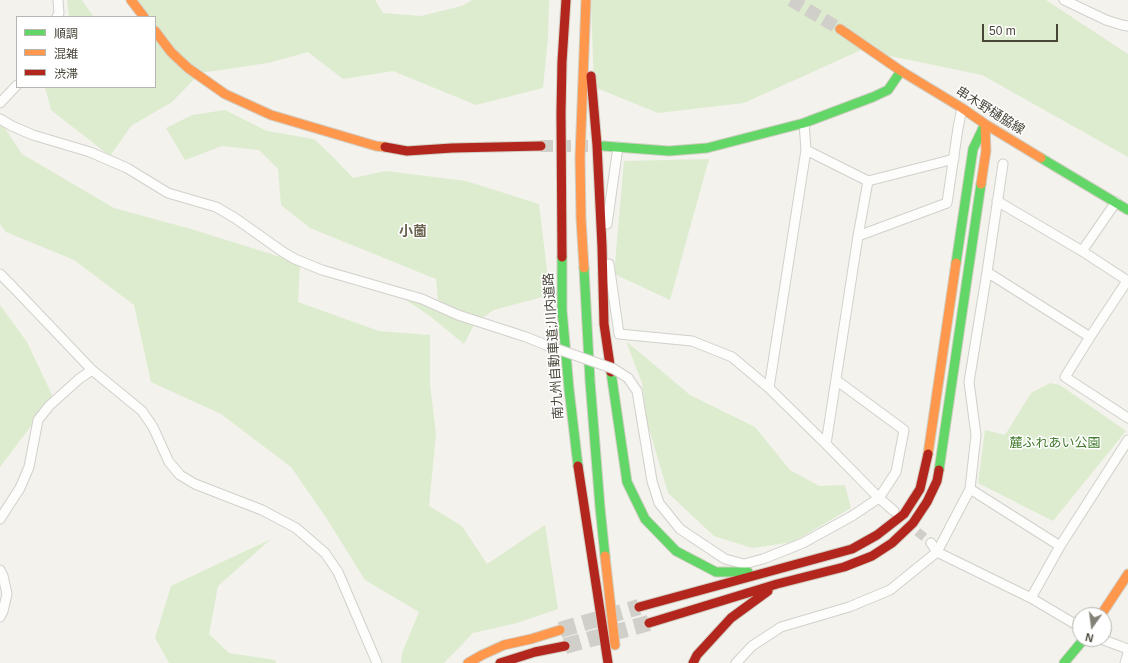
<!DOCTYPE html>
<html>
<head>
<meta charset="utf-8">
<style>
  body { margin:0 }
  #map { position:relative; width:1128px; height:663px; overflow:hidden; background:#f3f2ed; font-family:Arial,"Noto Sans JP",sans-serif }
  canvas { display:block }
  .legend { position:absolute; left:16px; top:16px; width:140px; height:72px; box-sizing:border-box; background:#fff; border:1px solid #b6b5b0; margin:0; padding:5px 7px; list-style:none; font-size:12px; color:#494539 }
  .legend li { display:flex; align-items:center; gap:8px; height:20px }
  .legend b { width:20px; border:1px solid #b6b5b0 }
  .north { position:absolute; left:1072px; top:607px; width:40px; height:40px; box-sizing:border-box; background:#fff; border:1px solid #b6b5b0; border-radius:50%; rotate:194deg; font-size:11px; font-weight:700; line-height:16px; text-align:center; color:#494539 }
  .north::after { content:''; display:block; margin:auto; width:14px; height:18px; background:#848278; clip-path:polygon(50% 0,100% 100%,50% 72%,0 100%) }
  .scale { position:absolute; left:982px; top:24px; width:76px; height:18px; box-sizing:border-box; border:2px solid #494539; border-top:0; padding-left:5px; font-size:12px; line-height:14px; white-space:nowrap; color:#494539; -webkit-text-stroke:3px #fff; paint-order:stroke }
</style>
</head>
<body>
<div id="map">
<canvas width="1128" height="663"></canvas>
<ul class="legend">
<li><b style="height:5px;background:#63d668"></b>順調</li>
<li><b style="height:5px;background:#ff974d"></b>混雑</li>
<li><b style="height:5px;background:#b3261e"></b>渋滞</li>
</ul>
<div class="north">N</div>
<div class="scale">50 m</div>
</div>
<script>
const ctx = document.querySelector('canvas').getContext('2d');
ctx.lineJoin = 'round';
function paint(path, color) { ctx.fillStyle = color; ctx.fill(path, 'evenodd'); }
const shape = rows => new Path2D(rows.map(r => 'M' + r).join(''));
function stroke(path, color, width, dash) { ctx.strokeStyle = color; ctx.lineWidth = width; ctx.lineCap = dash ? 'butt' : 'round'; ctx.setLineDash(dash || []); ctx.stroke(path); }
function drawText(font, color, halo, rows, align = 'center') {
  ctx.font = font + ' Arial,"Noto Sans JP",sans-serif'; ctx.lineWidth = 3; ctx.setLineDash([]); ctx.textBaseline = 'middle'; ctx.strokeStyle = halo; ctx.fillStyle = color; for (const [text, x, y, turn = 0] of rows) {
    ctx.save(); ctx.translate(x, y); ctx.rotate((+turn || 0) * Math.PI / 180); ctx.textAlign = isNaN(turn) ? turn : align; if (halo) ctx.strokeText(text, 0, 0); ctx.fillText(text, 0, 0); ctx.restore();
  }
}
paint(shape([
  [67,0,82,0,93,16,95,17,69,17],
  [135,0,375,0,383,13,421,16,462,6,472,0,549,0,548,37,543,88,476,105,393,71,343,79,308,52,268,63,200,73,172,102,131,126,110,156,51,110,45,87,155,87,155,17,136,17,142,11],
  [592,0,1046,0,1128,54,1128,157,982,75,861,50,744,103,658,113,594,87,591,5],
  [225,110,267,131,314,139,334,158,353,178,386,171,466,181,539,204,550,295,494,310,475,323,464,344,430,316,386,287,438,300,436,279,310,228,281,205,278,169,259,150,222,146,185,160,166,128,192,115],
  [0,121,22,154,114,208,191,229,300,263,298,302,379,331,430,335,430,384,436,434,429,506,462,526,487,564,545,525,558,609,517,623,473,633,444,663,401,663,402,653,419,612,365,580,327,519,291,467,221,414,151,382,134,305,74,260,6,232,0,224],
  [709,159,670,300,614,274,624,161],
  [0,305,27,342,53,397,0,467],
  [626,341,690,395,755,427,790,470,819,486,845,485,851,508,793,542,752,548,714,536,668,493,647,422,642,383],
  [1050,383,1060,385,1126,431,1053,521,978,483,985,430,1005,435,1031,393],
  [271,539,218,586,209,634,229,653,275,660,276,663,169,663,155,638,171,586]
]), '#ddeccf');
stroke(shape([
  [907,523,931,543]
]), '#d1cfc9', 9, [9, 4.5]);
stroke(shape([
  [541,146,588,146]
]), '#d1cfc9', 12, [12, 6]);
stroke(shape([
  [791,0,840,29]
]), '#d1cfc9', 13, [13, 6]);
stroke(shape([
  [560,630,639,607],
  [565,646,649,623]
]), '#d1cfc9', 16, [16, 8]);
const street = shape([
  [1064,0,1106,20,1122,25,1128,26],
  [57,17,59,13,58,0],
  [0,103,17,85],
  [0,119,12,126,33,135,90,152,127,168,168,193,216,207,235,218,283,252,295,259,322,270,422,299,458,315,526,337,546,345],
  [806,150,868,181,954,159],
  [997,201,1082,251,1116,202],
  [607,224,618,147],
  [858,236,947,203,958,128,962,108],
  [1082,251,1128,281],
  [609,264,619,334,692,341,732,357,769,388,826,444,879,498,894,511],
  [987,272,1090,337,1065,377,1128,418],
  [0,274,13,287,92,370,142,411,153,427,169,462,180,475,195,484,262,510,296,528,325,553,338,572,377,663],
  [1090,337,1127,281],
  [628,378,637,391,652,481,659,503,680,529,725,559,744,564,763,559,803,543,852,516,879,498,896,472,904,430,836,380],
  [769,388,806,150,804,123],
  [826,444,858,236,868,181],
  [970,489,1060,546],
  [0,519,20,488,29,467,38,420,49,406,79,379,92,370],
  [931,543,937,552,1031,598,1080,627],
  [0,570,3,576,7,594,3,611,0,617],
  [1031,598,1060,546,1128,440],
  [1101,639,1128,649],
  [736,663,752,646,781,627,849,607,890,590,937,552,970,489,976,435,969,382,987,272,1003,164],
  [1125,663,1128,653]
]);
const fast = shape([
  [603,146,669,151,707,148,804,123,873,97,888,90,901,71],
  [1041,158,1128,210],
  [562,257,562,310,569,389,578,466],
  [956,263,973,149,984,126],
  [584,268,590,381,600,507,605,556],
  [611,372,627,482,645,519,676,551,716,572,748,572],
  [939,470,981,184],
  [1064,663,1084,639]
]);
const slow = shape([
  [131,0,144,17],
  [840,29,901,71,962,108,985,124,1041,158],
  [155,31,171,52,188,68,225,94,271,115,376,146,385,147],
  [981,184,986,151,985,124],
  [584,268,581,219,580,157,586,0],
  [928,454,956,263],
  [605,556,615,645],
  [1101,615,1128,574],
  [468,663,482,655,504,645,531,639,560,630]
]);
const jam = shape([
  [591,76,597,145,602,246,604,324,611,372],
  [385,147,407,151,452,148,541,146],
  [562,257,561,113,562,62,566,0],
  [578,466,608,663],
  [639,607,852,549,877,535,904,514,920,489,928,454],
  [649,623,777,584,844,567,872,556,892,543,913,523,927,502,937,481,939,470],
  [500,663,535,652,565,646],
  [693,663,697,655,731,618,768,591]
]);
stroke(street, '#d1d0cb', 11);
stroke(fast, '#d2cfc4', 11);
stroke(slow, '#d2cfc4', 11);
stroke(jam, '#d2cfc4', 11);
stroke(street, '#fdfdfc', 9);
stroke(fast, '#63d668', 9);
stroke(slow, '#ff974d', 9);
stroke(jam, '#b3261e', 9);
const streetBridge = shape([
  [546,345,614,369,628,378]
]);
stroke(streetBridge, '#d1d0cb', 11, []);
stroke(streetBridge, '#fdfdfc', 9);
drawText('13px', '#494539', '#fff', [
  ["串木野樋脇線",990,111,32],
  ["南九州自動車道;川内道路",554,346,-94]
]);
drawText('13px', '#417a2d', '#fff', [
  ["麓ふれあい公園",1055,443]
]);
drawText('bold 14px', '#6c6450', '#fff', [
  ["小薗",413,232]
]);
</script>
</body>
</html>
